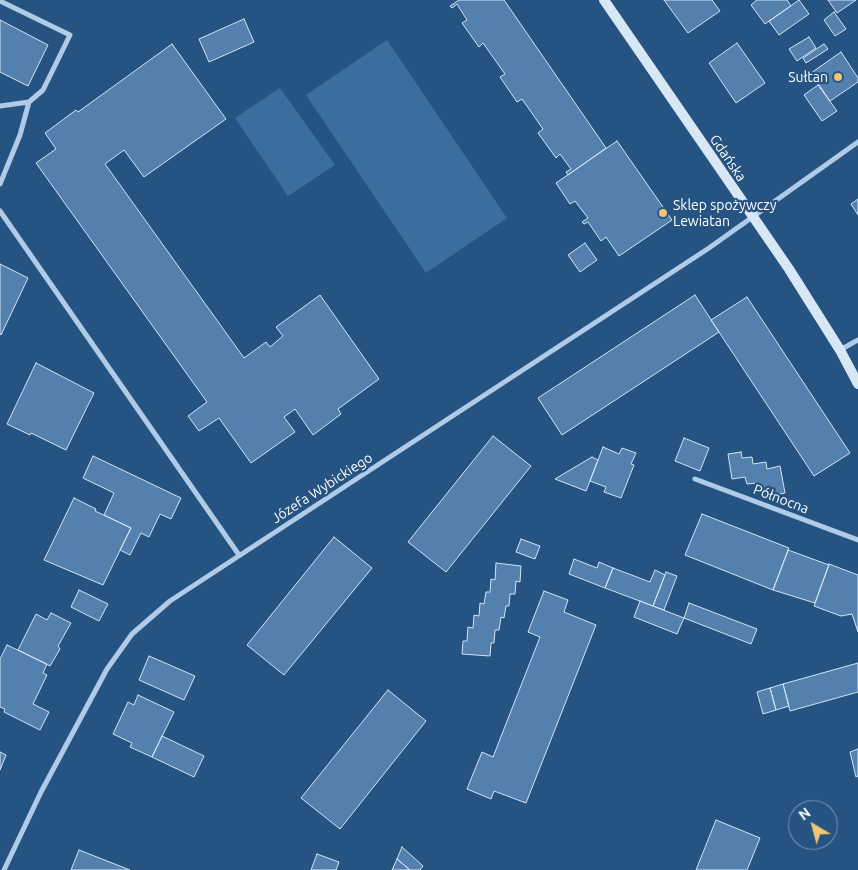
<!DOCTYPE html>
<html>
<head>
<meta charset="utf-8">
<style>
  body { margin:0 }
  #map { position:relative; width:858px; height:870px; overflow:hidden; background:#265482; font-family:Ubuntu,sans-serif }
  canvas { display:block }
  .north { position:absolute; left:788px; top:800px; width:50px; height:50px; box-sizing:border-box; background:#265482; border:1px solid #7d98b4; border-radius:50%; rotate:323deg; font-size:14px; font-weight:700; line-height:20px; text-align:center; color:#fff }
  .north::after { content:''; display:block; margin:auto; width:18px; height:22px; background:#f0c574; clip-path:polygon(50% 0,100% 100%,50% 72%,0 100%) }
</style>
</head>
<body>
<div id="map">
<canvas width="858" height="870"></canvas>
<div class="north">N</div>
</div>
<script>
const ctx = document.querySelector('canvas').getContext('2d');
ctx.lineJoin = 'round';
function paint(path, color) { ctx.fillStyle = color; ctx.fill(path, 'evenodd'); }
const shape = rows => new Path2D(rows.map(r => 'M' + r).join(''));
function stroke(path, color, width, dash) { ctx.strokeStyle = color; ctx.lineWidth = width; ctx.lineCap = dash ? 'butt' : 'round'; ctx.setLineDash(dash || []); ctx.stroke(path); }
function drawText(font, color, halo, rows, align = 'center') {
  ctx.font = font + ' Ubuntu,sans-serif'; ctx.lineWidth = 4.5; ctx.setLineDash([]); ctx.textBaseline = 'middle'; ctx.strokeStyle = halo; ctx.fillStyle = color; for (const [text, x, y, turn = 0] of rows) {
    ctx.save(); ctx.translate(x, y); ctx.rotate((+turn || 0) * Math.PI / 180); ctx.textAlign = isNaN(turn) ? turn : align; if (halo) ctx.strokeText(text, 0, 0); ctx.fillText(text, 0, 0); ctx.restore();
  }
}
paint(shape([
  [387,40,507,218,426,273,306,95],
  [280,88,335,165,288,196,235,118]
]), '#3b6e9f');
const building = shape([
  [459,0,504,0,606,148,568,175,566,172,571,169,560,154,556,158,538,133,543,129,522,99,517,102,500,77,505,74,483,43,479,47,462,23,467,20,457,4,452,8,450,6,459,0],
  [664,0,712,0,720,11,688,33,664,0],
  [757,0,787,0,791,6,765,24,751,5,757,0],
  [799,0,809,14,779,35,769,21,799,0],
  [828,0,856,0,837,13,828,0],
  [834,12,846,29,835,36,824,20,834,12],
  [244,19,254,42,209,62,199,39,244,19],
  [0,20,48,45,28,86,0,72,0,20],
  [809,37,816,48,797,61,789,49,809,37],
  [737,43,765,83,736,103,709,63,737,43],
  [172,44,226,119,144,177,124,150,105,164,244,358,266,342,270,347,283,336,276,327,320,295,379,379,338,409,341,414,313,435,295,409,284,417,295,432,251,463,219,418,199,431,188,416,207,402,36,163,56,149,45,133,76,110,78,112,172,44],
  [824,44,828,49,806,63,803,58,824,44],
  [841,52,858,78,858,82,830,101,811,73,841,52],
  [818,85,837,111,822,121,804,95,818,85],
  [617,141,672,220,619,256,606,237,601,241,588,222,584,224,582,222,588,218,575,201,570,204,556,183,617,141],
  [858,199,858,215,851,204,858,199],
  [585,243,597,260,580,272,568,255,585,243],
  [0,264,28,278,1,335,0,334,0,264],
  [695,295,719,332,562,435,538,398,695,295],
  [747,297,850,453,814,476,711,320,747,297],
  [36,363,94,393,66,450,31,433,30,435,7,424,36,363],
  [493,436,531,466,446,572,408,542,493,436],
  [684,438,709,448,700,471,675,461,684,438],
  [603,447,619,454,622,448,636,453,631,464,634,465,621,498,604,492,606,487,590,481,603,447],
  [741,452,742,458,752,457,753,464,766,462,767,469,780,466,785,493,772,495,770,487,759,490,757,483,747,484,745,477,732,479,728,454,741,452],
  [93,456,181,498,171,519,160,514,149,537,141,533,130,555,120,550,131,528,104,515,114,493,83,478,93,456],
  [592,457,598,460,586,491,555,479,592,457],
  [74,498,96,509,95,511,131,528,103,585,44,560,74,498],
  [702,514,789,548,773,590,685,555,702,514],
  [334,537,372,568,284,675,247,645,334,537],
  [521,539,540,546,535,559,516,552,521,539],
  [788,550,829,565,815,603,773,590,788,550],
  [574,559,597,568,599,562,613,568,605,588,569,574,574,559],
  [496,563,521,566,520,582,516,581,515,594,510,594,509,606,506,606,504,618,501,617,499,630,495,630,494,643,491,643,490,656,462,654,463,641,467,641,468,627,473,628,474,615,479,616,480,603,484,604,486,592,490,592,491,579,495,580,496,563],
  [829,564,858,575,858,632,852,614,841,616,814,606,829,564],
  [613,568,650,582,655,570,665,575,653,606,605,588,613,568],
  [666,572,677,576,664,610,653,606,666,572],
  [79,590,108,604,99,621,71,607,79,590],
  [544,591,568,600,564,612,596,625,526,803,494,791,491,799,467,789,482,752,493,757,540,637,528,632,544,591],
  [640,601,684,618,677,634,634,617,640,601],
  [689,603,757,629,751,644,684,618,689,603],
  [51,613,71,623,58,646,60,649,50,666,18,650,36,614,47,620,51,613],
  [7,645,47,664,43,673,47,675,33,704,49,712,40,730,4,712,5,709,0,707,0,659,7,645],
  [149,656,195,676,184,700,139,680,149,656],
  [858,663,858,692,790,711,783,684,858,663],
  [783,684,789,706,776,710,770,688,783,684],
  [770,688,776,710,763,714,757,692,770,688],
  [388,690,426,721,340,829,301,798,388,690],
  [138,695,174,712,152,757,130,747,132,743,113,734,128,702,134,705,138,695],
  [162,736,204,756,194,777,152,757,162,736],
  [858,749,858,776,856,777,850,752,858,749],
  [0,752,6,755,0,770,0,752],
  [716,820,760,838,747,870,696,870,716,820],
  [402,847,423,866,420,870,410,870,397,859,402,847],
  [79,850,130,870,71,870,79,850],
  [317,854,339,862,336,870,311,870,317,854],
  [397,859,410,870,392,870,397,859]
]);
paint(building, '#5380ac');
stroke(building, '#d2e4f5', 1);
stroke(shape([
  [0,1,70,35,43,90,29,102,0,106],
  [0,184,20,135,29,102],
  [0,211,239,555],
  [840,350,858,340],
  [695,479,858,540],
  [4,870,41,792,107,669,132,634,170,601,709,248,858,142]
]), '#afcbe7', 5);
stroke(shape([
  [604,0,789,269,840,350,858,384]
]), '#d8e7f6', 10);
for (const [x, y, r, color] of [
  [838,77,5,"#f0c574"],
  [663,213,5,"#f0c574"]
]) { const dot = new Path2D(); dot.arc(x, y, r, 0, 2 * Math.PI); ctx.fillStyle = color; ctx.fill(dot); stroke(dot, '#265482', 2); }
drawText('14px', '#fff', '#265482', [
  ["Sułtan",828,77],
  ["Sklep spożywczy",673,205,"left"],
  ["Lewiatan",673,221,"left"]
], 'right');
drawText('14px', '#fff', '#265482', [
  ["Gdańska",728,158,56],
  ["Józefa Wybickiego",322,488,-33],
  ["Północna",781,499,21]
]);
</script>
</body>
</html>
